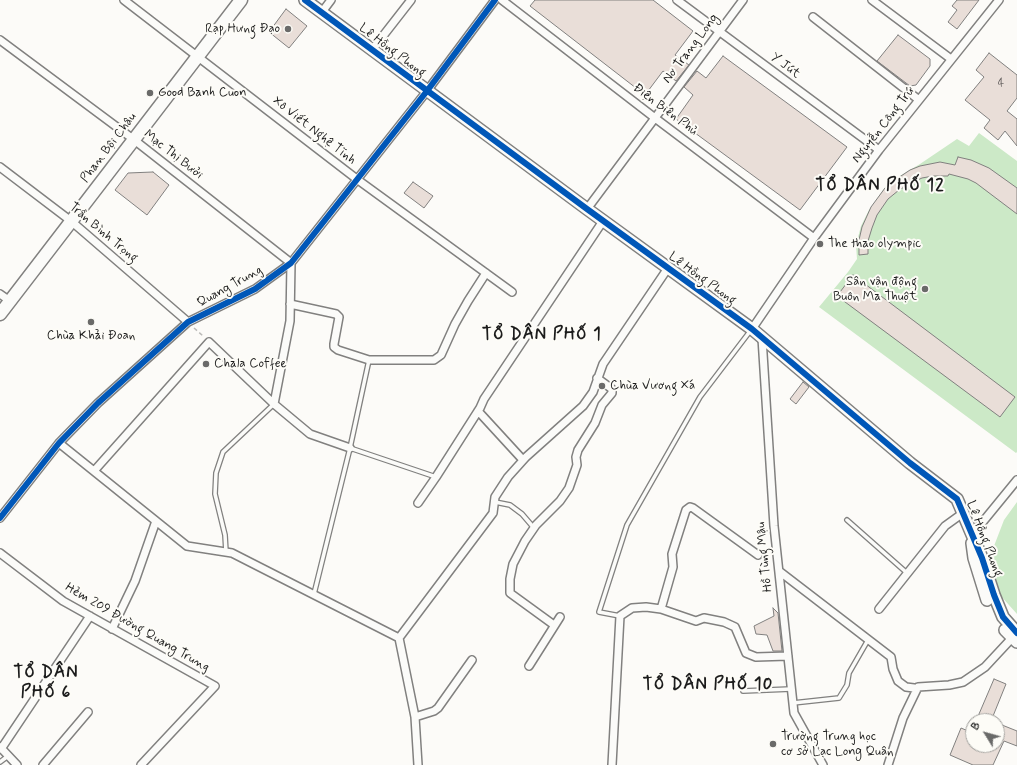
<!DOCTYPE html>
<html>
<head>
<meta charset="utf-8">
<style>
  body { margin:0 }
  #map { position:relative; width:1017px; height:765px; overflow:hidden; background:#fcfbf8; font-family:Mynerve,sans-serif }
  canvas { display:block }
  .north { position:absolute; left:965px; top:713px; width:40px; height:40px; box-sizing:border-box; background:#fdfcf7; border:1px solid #a3a29f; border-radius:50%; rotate:307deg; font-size:11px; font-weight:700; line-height:16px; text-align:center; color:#1c1c1c }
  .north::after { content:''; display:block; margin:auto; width:14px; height:18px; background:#6a6a69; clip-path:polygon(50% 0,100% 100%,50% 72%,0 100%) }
</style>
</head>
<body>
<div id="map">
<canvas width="1017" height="765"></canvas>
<div class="north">B</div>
</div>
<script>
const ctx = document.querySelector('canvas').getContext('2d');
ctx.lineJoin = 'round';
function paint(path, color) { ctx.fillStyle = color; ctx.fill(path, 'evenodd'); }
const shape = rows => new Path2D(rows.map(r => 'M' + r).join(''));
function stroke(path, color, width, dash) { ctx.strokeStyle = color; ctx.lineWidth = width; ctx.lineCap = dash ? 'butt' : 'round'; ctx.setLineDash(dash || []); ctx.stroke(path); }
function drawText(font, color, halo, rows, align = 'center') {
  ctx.font = font + ' Mynerve,sans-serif'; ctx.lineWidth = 4; ctx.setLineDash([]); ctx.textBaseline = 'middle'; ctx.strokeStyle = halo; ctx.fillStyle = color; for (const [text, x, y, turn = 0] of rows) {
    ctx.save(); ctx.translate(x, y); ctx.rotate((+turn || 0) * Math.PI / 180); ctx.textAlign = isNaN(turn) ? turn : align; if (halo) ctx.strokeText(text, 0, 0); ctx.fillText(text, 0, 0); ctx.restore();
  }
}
paint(shape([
  [979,133,1017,161,1017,452,1016,453,819,307,848,272,857,259,856,245,861,226,869,210,888,183,920,164,957,139,969,146],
  [1017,502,1017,614,1000,595,993,577,992,560,994,546,1004,520]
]), '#cce9c7');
const building = shape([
  [535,0,653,0,693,31,675,55,689,65,676,81,663,71,645,95,530,6,535,0],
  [957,0,979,0,957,29,948,22,957,10,952,6,957,0],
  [286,9,307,26,289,48,269,32,286,9],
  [898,35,930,59,930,66,916,85,910,86,877,61,898,35],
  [989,53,1017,75,1017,98,1007,111,1017,119,1017,146,1005,131,998,140,984,128,990,120,965,100,984,77,976,70,989,53],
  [723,56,847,147,800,210,676,119,693,95,684,87,697,71,706,78,723,56],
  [958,157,971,160,989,168,1017,188,1017,214,976,183,968,179,949,174,948,176,933,176,922,178,911,183,899,190,888,199,877,215,872,228,868,241,868,254,859,255,859,240,862,227,871,207,885,188,895,180,910,170,920,166,940,162,955,165,958,157],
  [153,172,169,185,147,215,115,190,128,173,153,172],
  [413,182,433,196,424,208,404,193,413,182],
  [853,275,1015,397,1000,417,837,296,853,275],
  [803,382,809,387,796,404,790,399,803,382],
  [773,608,778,613,782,651,773,651,767,635,756,634,754,626,774,616,773,608],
  [994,679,1006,684,991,721,976,721,994,679],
  [997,723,1017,731,1017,746,1004,741,993,765,973,765,950,755,961,728,973,733,973,745,997,745,997,723]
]);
paint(building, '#e9ded8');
stroke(building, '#81807f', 1);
const lane = shape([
  [350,448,436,477],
  [495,502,510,505,522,514,534,528],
  [847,520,907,573],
  [226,552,225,535,215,494,216,473,223,452,274,404],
  [314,594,350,448,369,360],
  [620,616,599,612,627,525,700,397,751,330],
  [743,691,791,689],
  [793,703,839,698,847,685,849,673,868,640],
  [0,762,8,756]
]);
const street = shape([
  [124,0,358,180,512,292],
  [502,0,655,118,814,238],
  [677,0,879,150],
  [872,0,951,59],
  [322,12,331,0],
  [813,17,919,100],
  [0,40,133,139,291,263,290,321,274,404],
  [372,50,411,0],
  [0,167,71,221,188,322],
  [587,209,743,0],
  [0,294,10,301],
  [290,304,336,314,339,317,334,344,334,347,338,350,369,360,434,360,441,355,455,324,468,301,486,273],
  [752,329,814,238,879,150,999,0],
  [762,338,774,526,794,713,823,765],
  [478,411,523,460],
  [59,443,187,546,232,553,399,638],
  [94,471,209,342,274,404,310,434,350,448],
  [418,503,436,477,480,408,484,399,603,221],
  [0,518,59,443,98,403,188,322,255,289,291,263,427,91,495,0],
  [972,535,1017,480],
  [0,553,63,601,215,686,141,765],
  [779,571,891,657,893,669,898,681,906,687,914,688],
  [661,609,673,567,672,554,686,510,690,507,693,508,758,555],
  [879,609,945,526,963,513],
  [554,625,510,593,510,579,513,564,525,541,536,525,560,501,569,488,577,465,576,457,578,450,595,423,602,405,612,393,612,389,597,378],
  [112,629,135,581,156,521],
  [529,666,560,617],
  [415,717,434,711,438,708,472,660],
  [0,747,17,765],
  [1,749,90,616],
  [43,765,88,712],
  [418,765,415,717,399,638,493,513,495,497,508,477,526,457,583,406,593,392,603,364,668,268],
  [612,765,620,616,632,608,646,607,661,609,696,621,704,618,724,622,735,627,746,653,756,657,788,656],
  [888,765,903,718,918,687,949,685,963,682,985,667,1012,638]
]);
const secondary = shape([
  [305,0,587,209,752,329,910,463,957,499,982,558,994,595,1003,617,1017,633],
  [972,543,974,558,987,600],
  [1005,630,1017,642]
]);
const primary = shape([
  [0,314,241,0]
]);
stroke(lane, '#81807f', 6);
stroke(street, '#81807f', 10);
stroke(secondary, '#81807f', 14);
stroke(primary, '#81807f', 15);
stroke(shape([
  [194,328,203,336]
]), '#bbbab8', 1.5, [4, 3]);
stroke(lane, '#fbfbf9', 3.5);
stroke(street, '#fbfbf9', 7);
stroke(secondary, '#fbfbf9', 11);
stroke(primary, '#fbfbf9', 12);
stroke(shape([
  [305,0,587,209,752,329,910,463,957,499,982,558,994,595,1003,617,1017,633],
  [0,518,59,443,98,403,188,322,255,289,291,263,427,91,495,0]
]), '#0057b8', 6);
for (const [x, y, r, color] of [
  [288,29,4,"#6a6a69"],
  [150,93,4,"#6a6a69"],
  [820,244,4,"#6a6a69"],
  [925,289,4,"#6a6a69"],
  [91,322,4,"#6a6a69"],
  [206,364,4,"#6a6a69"],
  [602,386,4,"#6a6a69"],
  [773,744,4,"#6a6a69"]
]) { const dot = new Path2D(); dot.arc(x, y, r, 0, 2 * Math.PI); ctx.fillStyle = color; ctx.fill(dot); stroke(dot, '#fdfcf7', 1.5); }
drawText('11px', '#4f4c4b', null, [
  ["4",1001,84]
]);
drawText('13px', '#1c1c1c', '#fdfcf7', [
  ["Rạp Hưng Đạo",280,29,"right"],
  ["Good Banh Cuon",158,93],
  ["The thao olympic",828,244],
  ["Sân vận động",917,282,"right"],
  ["Buôn Ma Thuột",917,297,"right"],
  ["Chùa Khải Đoan",91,336,"center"],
  ["Chala Coffee",214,364],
  ["Chùa Vương Xá",610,386],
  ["Trường Trung học",781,737],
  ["cơ sở Lạc Long Quân",781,752]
], 'left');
drawText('13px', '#1c1c1c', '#fdfcf7', [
  ["Nơ Trang Long",691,49,-53],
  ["Lê Hồng Phong",392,51,37],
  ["Y Jút",785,66,37],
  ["Điện Biên Phủ",665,110,37],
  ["Nguyễn Công Trứ",884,125,-52],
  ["Xô Viết Nghệ Tĩnh",314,131,38],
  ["Phan Bội Châu",109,148,-53],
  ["Mạc Thị Bưởi",173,155,38],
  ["Trần Bình Trọng",103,233,40],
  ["Lê Hồng Phong",702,279,36],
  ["Quang Trung",230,287,-29],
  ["Lê Hồng Phong",984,539,69],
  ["Hồ Tùng Mậu",765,557,-96],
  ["Hẻm 209 Đường Quang Trung",137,628,30]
]);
ctx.letterSpacing = '1px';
drawText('bold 17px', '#1c1c1c', '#fdfcf7', [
  ["TỔ DÂN PHỐ 12",880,186],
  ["TỔ DÂN PHỐ 1",542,335],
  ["TỔ DÂN",46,673],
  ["PHỐ 6",46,693],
  ["TỔ DÂN PHỐ 10",708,685]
]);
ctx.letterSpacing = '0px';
</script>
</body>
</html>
